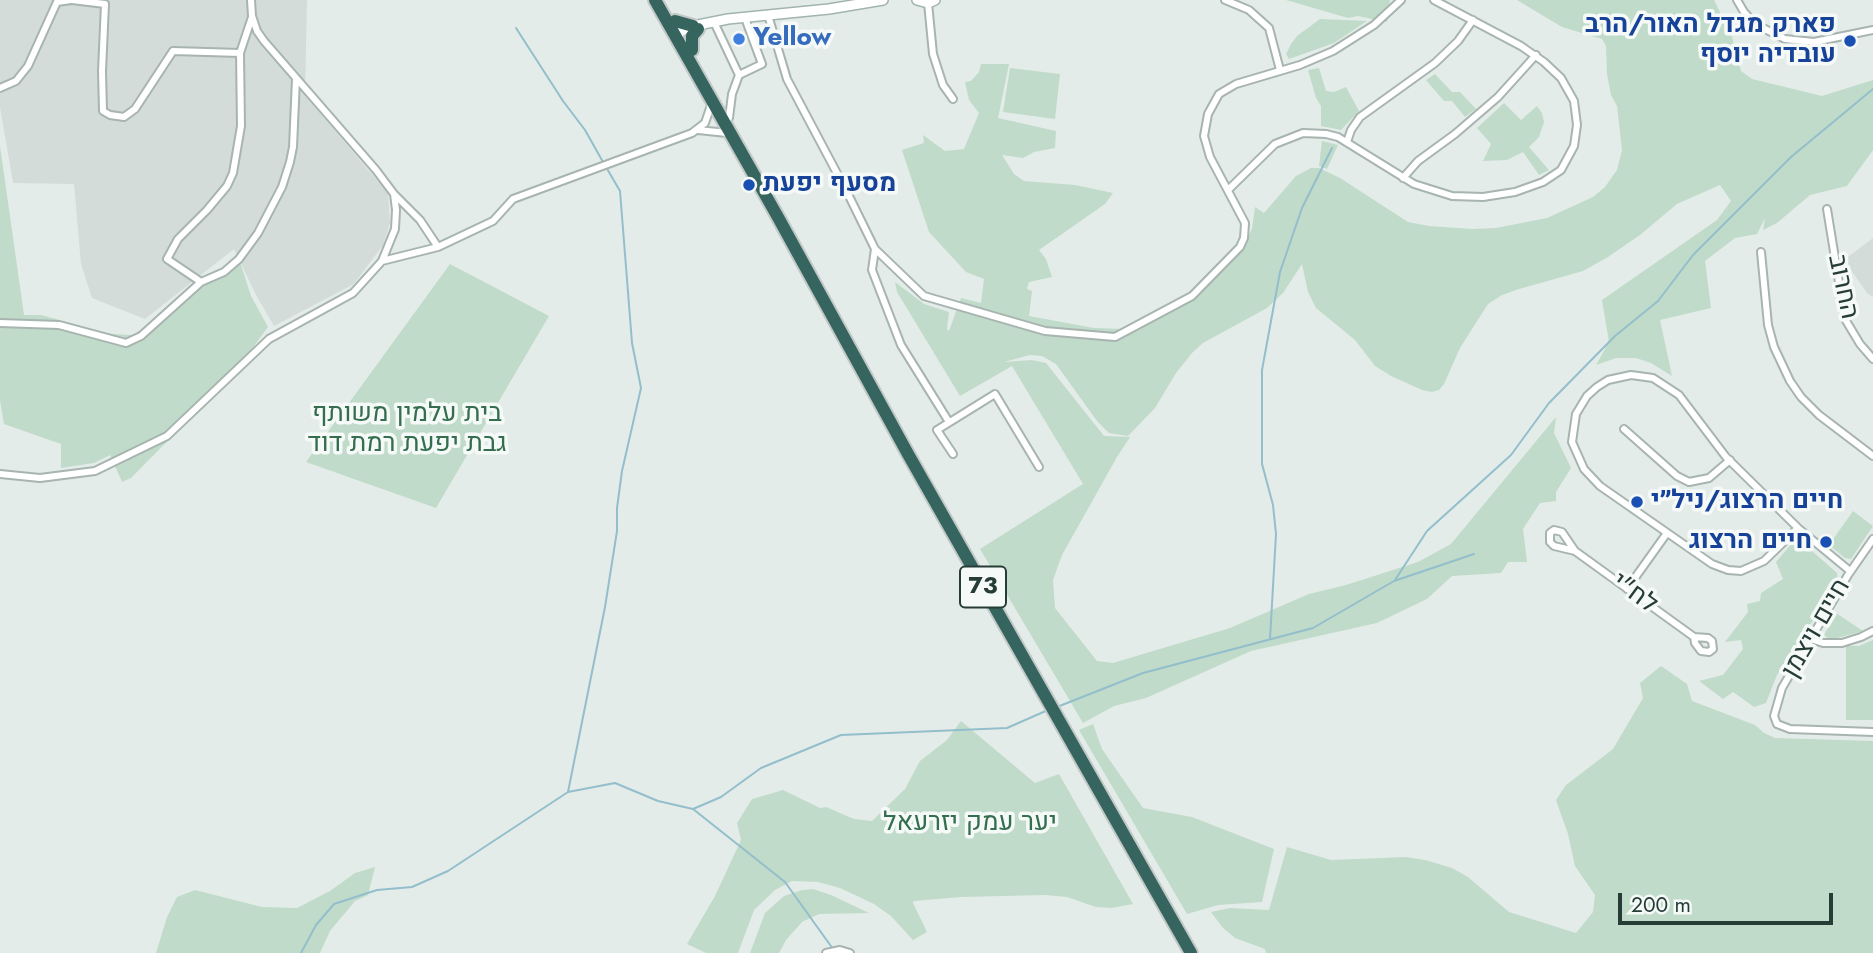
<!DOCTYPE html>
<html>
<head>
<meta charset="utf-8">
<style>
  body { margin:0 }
  #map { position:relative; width:1873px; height:953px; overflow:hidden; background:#e4ece9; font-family:Jost,sans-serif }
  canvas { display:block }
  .scale { position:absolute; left:1618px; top:893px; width:215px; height:32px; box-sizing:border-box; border:4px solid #263c37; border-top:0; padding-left:9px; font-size:21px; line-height:24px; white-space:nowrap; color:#263c37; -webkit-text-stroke:5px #f5f9f7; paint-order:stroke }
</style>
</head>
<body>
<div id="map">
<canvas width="1873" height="953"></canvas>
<div class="scale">200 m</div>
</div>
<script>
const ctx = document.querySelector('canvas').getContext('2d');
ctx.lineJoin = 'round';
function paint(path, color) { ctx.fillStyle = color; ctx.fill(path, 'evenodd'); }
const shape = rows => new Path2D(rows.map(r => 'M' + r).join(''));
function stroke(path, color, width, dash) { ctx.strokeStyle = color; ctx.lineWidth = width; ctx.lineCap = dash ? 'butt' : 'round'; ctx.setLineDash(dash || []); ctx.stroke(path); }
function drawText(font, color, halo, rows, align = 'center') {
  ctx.font = font + ' Jost,Heebo,sans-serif'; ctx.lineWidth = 7; ctx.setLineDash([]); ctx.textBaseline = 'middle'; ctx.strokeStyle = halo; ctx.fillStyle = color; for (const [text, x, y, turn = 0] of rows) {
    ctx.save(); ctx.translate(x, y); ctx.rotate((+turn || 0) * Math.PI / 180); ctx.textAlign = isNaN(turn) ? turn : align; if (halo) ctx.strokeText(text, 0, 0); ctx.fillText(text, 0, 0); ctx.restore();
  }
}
paint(shape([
  [0,0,307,0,305,96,388,193,390,223,383,245,354,284,274,326,256,295,234,249,145,319,92,298,81,264,74,184,13,183,0,107],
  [1873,238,1873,297,1867,293,1844,260]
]), '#d3dcd8');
paint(shape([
  [1286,0,1390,0,1387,22,1358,16,1348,18],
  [1517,0,1714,0,1732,37,1741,71,1752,79,1822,96,1873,80,1873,150,1847,186,1810,195,1777,223,1763,230,1765,218,1757,234,1735,238,1705,261,1711,308,1660,320,1672,376,1651,363,1636,358,1616,358,1596,365,1609,342,1602,300,1717,220,1731,201,1720,185,1677,204,1640,235,1608,257,1583,271,1519,289,1502,295,1488,304,1460,348,1444,384,1439,390,1432,392,1422,390,1391,376,1375,366,1355,340,1316,308,1308,292,1302,264,1283,293,1267,308,1203,343,1192,353,1176,373,1155,408,1128,436,1109,433,1097,421,1056,364,1042,356,1030,355,1004,362,1032,360,1046,363,1104,436,1130,437,1117,457,1062,555,1053,580,1055,608,1097,661,1113,663,1230,628,1309,594,1346,585,1418,562,1451,544,1556,417,1554,433,1571,468,1556,492,1556,501,1540,503,1523,529,1527,562,1508,562,1501,573,1452,576,1427,599,1377,623,1251,651,1146,698,1114,706,1083,723,980,549,1083,484,1012,366,960,396,897,292,895,282,924,304,949,312,947,329,949,331,961,298,981,303,984,279,966,272,929,232,902,150,924,143,923,135,945,151,964,149,979,113,969,100,965,82,971,81,979,72,981,64,1009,64,998,118,1056,131,1055,148,1034,152,1023,158,1002,155,1014,174,1024,181,1075,185,1113,193,1105,204,1039,250,1046,259,1052,277,1029,282,1027,289,1032,291,1029,316,1094,328,1125,329,1189,294,1247,239,1252,229,1255,207,1264,213,1296,176,1311,168,1319,168,1340,178,1408,222,1429,226,1472,229,1496,228,1547,218,1593,197,1605,187,1617,170,1622,150,1617,106,1611,95,1607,74,1606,46,1602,39,1562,27],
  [1320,19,1367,21,1334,43,1289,59,1286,54,1291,44,1297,36],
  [1010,68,1060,74,1055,119,1003,112],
  [1319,68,1326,91,1334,92,1346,87,1359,111,1341,130,1321,126,1321,106,1316,98,1308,70],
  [1435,74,1452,92,1460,92,1476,109,1465,117,1452,101,1444,101,1426,80],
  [1504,103,1521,120,1537,106,1542,113,1544,122,1539,137,1529,147,1549,170,1539,175,1523,152,1507,160,1483,161,1491,144,1477,128],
  [1322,141,1338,145,1327,169,1319,166],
  [0,146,24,315,41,315,112,334,132,335,162,319,214,274,240,262,251,296,268,327,232,376,131,478,122,482,110,455,94,463,61,468,61,444,4,424,0,400],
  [450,264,549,316,436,508,306,462],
  [1853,511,1873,526,1851,559,1845,558,1829,545],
  [1793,542,1796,546,1803,543,1837,573,1838,582,1777,675,1766,703,1754,707,1733,692,1723,699,1699,681,1723,675,1743,649,1741,640,1725,642,1748,612,1747,604,1760,601,1761,593,1783,579,1776,562],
  [1836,613,1863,631,1837,638,1829,639,1824,635],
  [1873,640,1873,720,1846,720,1846,646,1859,646],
  [1661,666,1687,684,1692,701,1755,725,1764,733,1775,738,1873,741,1873,953,1266,953,1265,949,1235,938,1223,928,1211,912,1230,908,1269,910,1287,847,1331,860,1406,857,1425,860,1452,868,1468,877,1509,912,1576,933,1593,912,1595,895,1575,866,1568,834,1556,800,1566,785,1613,749,1643,698,1640,683],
  [961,721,1035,783,1059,774,1133,904,1111,908,1096,907,1067,897,1045,895,961,897,914,901,913,903,927,932,913,940,891,916,874,904,840,888,818,882,792,881,775,890,754,910,738,953,706,953,687,944,715,896,741,840,737,823,752,799,783,790,820,808,826,807,854,819,872,821,905,789,920,761,947,740],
  [1093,724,1102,749,1143,808,1192,817,1274,849,1262,902,1218,905,1187,914,1079,730],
  [375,867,368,895,355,901,330,931,320,953,156,953,167,917,177,897,195,890,262,907,297,908,330,891,355,873],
  [813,889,831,895,869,913,819,914,802,922,786,940,779,953,750,953,765,913,784,896,802,890]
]), '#c0dbc9');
stroke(shape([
  [516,28,563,101,585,130,603,162],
  [1395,580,1427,531,1511,455,1549,403,1615,336,1658,301,1693,255,1791,157,1873,89],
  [1270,639,1276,534,1273,505,1262,464,1262,370,1280,272,1302,208,1332,148],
  [1057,707,1143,673,1313,628,1394,581,1474,554],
  [568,792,605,607,617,531,617,508,622,471,641,388,632,343,620,191,606,167],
  [693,809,785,882,833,949],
  [301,953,316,925,334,904,377,890,412,887,448,871,568,792,615,783,658,801,693,809,721,797,761,768,841,735,1007,728,1048,710]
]), '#93becb', 2);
const street = shape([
  [72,0,105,4,102,71,103,111,110,115,124,117,135,109,173,51,240,53],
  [1225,0,1249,10,1269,28,1280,70],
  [1737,0,1744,12,1755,24,1785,39,1814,42,1873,30],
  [928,3,933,54,943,85,953,99],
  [768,15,787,79,848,194,875,249,924,296,1045,331,1115,337,1192,296,1240,247,1244,238,1245,223,1210,157,1204,136,1208,114,1219,94,1236,84,1300,65,1333,51,1374,25,1401,0],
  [714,22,739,75,732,94,729,118],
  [739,75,762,64,745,18],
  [0,88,16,81,28,66,57,2,71,0],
  [698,130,727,133],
  [1347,142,1351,130,1360,117,1435,63,1458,41,1473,20],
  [1403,178,1418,161,1455,134,1498,97,1536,55],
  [1228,190,1275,144,1303,133,1326,134,1338,137,1414,184,1452,196,1483,197,1515,192,1543,182,1561,170,1574,146,1577,125,1574,101,1561,78,1544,62,1521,46,1434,0],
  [1827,209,1845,319,1860,344,1873,359],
  [438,247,493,221,513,199,692,133,705,123,711,105],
  [875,249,872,270,901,345,949,422],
  [1761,252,1768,325,1774,347,1790,381,1801,397,1819,415,1873,456],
  [382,261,438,247,420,220,394,194],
  [201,282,167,259,178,239,207,210,227,186,233,173,241,126,240,53,252,17],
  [0,323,59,325,126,343,141,336,201,282,224,272,239,259,258,233,282,187,290,162,293,147,296,79],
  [1631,375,1653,378,1679,395,1726,457,1798,528,1764,561,1741,571,1728,570,1712,564,1600,486,1584,469,1572,442,1576,414,1587,396,1597,387,1608,380,1631,375],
  [1624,429,1677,476,1689,482,1709,478,1730,460],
  [953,454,937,430,995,394,1039,467],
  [0,474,40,478,95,471,167,436,269,339,353,293,382,261,395,229,396,210,394,194,376,170,264,41,257,31,252,16,251,0],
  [1798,528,1850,571],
  [1873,539,1848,575,1782,688,1774,716,1777,724,1790,729,1873,732],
  [1575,551,1562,532,1554,530,1550,533,1550,542,1554,546,1575,551,1694,637,1708,638,1712,641,1713,649,1709,652,1701,651,1695,643,1694,637],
  [1627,589,1667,533],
  [1811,639,1823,643,1842,643,1861,637,1873,631],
  [826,953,840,950,850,953]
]);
const secondary = shape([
  [917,0,928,3,935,0],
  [677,37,681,31,693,26,728,19,829,9,883,0]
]);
const highway = shape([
  [655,0,779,219,908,454,1191,953],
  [675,21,693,26],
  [692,50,692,36,698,29]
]);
stroke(street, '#a7b4b0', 10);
stroke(secondary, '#a1b4ae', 12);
stroke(highway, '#c2c8c7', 16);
stroke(street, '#fff', 6);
stroke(secondary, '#fff', 9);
stroke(highway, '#35655e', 12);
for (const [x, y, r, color] of [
  [739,39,7,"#3f7fe0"],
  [1850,41,7,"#1a4fb4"],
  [749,185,7,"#1a4fb4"],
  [1637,502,7,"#1a4fb4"],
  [1826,542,7,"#1a4fb4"]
]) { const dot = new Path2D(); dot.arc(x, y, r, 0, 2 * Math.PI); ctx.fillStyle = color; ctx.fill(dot); stroke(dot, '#f5f9f7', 2.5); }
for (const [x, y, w] of [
  [983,587,46]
]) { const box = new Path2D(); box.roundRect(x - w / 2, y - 20.5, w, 41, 5); ctx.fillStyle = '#f5f9f7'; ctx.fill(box); stroke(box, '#263c37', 2); }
drawText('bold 24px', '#263c37', null, [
  ["73",983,587]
]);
drawText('bold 26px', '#164399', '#f5f9f7', [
  ["פארק מגדל האור/הרב",1836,26],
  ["עובדיה יוסף",1836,56],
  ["מסעף יפעת",763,185,"left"],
  ["חיים הרצוג/ניל״י",1651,502,"left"],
  ["חיים הרצוג",1812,542]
], 'right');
drawText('bold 26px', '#366cbe', '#f5f9f7', [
  ["Yellow",753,39]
], 'left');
drawText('26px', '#263c37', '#f5f9f7', [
  ["החרוב",1842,287,78],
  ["לח\"י",1634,594,36],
  ["חיים ויצמן",1817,629,-60]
]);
drawText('26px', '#346e4e', '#f5f9f7', [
  ["בית עלמין משותף",407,415],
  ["גבת יפעת רמת דוד",407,445],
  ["יער עמק יזרעאל",970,824]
]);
</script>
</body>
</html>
